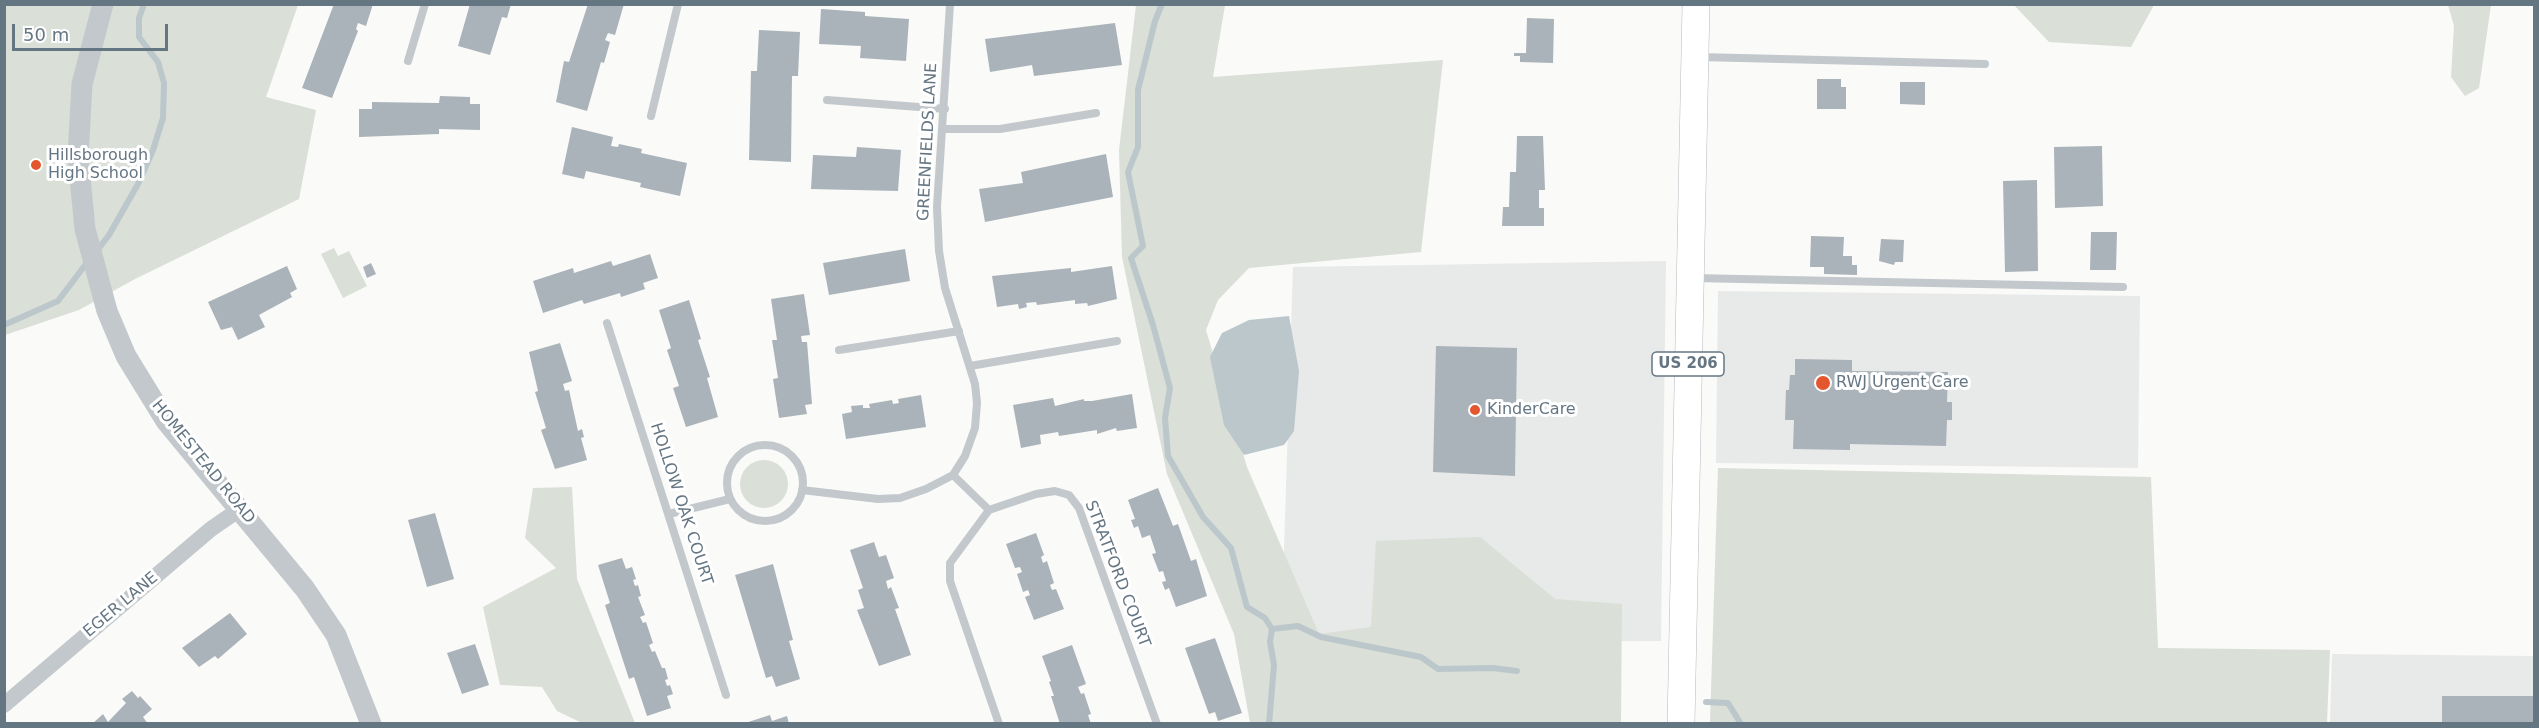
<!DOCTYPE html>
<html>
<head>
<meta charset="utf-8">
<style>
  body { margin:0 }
  #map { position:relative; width:2539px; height:728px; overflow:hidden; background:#fafaf8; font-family:"DejaVu Sans",sans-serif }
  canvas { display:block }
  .frame { position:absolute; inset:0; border:6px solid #657683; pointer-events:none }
  .scale { position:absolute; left:12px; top:24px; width:156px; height:27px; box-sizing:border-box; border:3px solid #657683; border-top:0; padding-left:8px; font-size:18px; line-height:21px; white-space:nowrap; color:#657683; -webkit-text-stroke:4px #fff; paint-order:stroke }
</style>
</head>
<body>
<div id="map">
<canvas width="2539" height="728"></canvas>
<div class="frame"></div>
<div class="scale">50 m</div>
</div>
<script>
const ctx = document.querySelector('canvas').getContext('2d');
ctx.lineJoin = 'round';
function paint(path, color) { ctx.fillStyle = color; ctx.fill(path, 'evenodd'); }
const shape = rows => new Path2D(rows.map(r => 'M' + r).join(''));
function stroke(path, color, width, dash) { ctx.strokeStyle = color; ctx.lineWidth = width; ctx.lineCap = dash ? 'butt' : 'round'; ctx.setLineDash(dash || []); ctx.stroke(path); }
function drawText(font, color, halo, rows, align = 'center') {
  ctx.font = font + ' "DejaVu Sans",sans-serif'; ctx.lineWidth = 6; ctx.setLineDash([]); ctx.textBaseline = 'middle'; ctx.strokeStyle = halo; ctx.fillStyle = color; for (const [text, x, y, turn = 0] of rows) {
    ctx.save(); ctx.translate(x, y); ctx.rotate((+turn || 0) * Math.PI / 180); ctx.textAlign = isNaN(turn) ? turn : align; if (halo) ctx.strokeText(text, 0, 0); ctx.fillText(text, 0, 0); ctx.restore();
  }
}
paint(shape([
  [1666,261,1661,641,1281,643,1293,267],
  [1718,291,2140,296,2138,468,1716,463],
  [2332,654,2534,656,2534,723,2330,724]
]), '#e8e9e9');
paint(shape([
  [4,5,298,5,266,97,316,110,299,199,135,279,79,310,5,335],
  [1136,5,1225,5,1213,77,1443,60,1421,252,1249,268,1218,300,1206,330,1247,467,1319,634,1371,627,1376,541,1480,537,1555,599,1622,604,1621,723,1250,723,1234,634,1167,474,1122,257,1119,150],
  [2014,5,2154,5,2131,47,2049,42],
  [2448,5,2491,5,2479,88,2465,96,2451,77,2454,26],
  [334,248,338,256,349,251,367,286,343,298,321,254],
  '740 484a24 24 0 1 1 48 0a24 24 0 1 1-48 0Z',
  [1718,468,2151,477,2158,648,2330,650,2327,723,1710,723],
  [572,487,577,579,635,723,582,723,557,711,542,687,500,685,483,607,556,568,525,538,533,488]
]), '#dadfd7');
paint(shape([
  [1289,316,1299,371,1294,431,1284,445,1244,455,1224,425,1210,357,1222,333,1249,320]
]), '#bbc7cb');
stroke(shape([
  [1162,4,1155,21,1138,90,1138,147,1128,172,1143,246,1131,258,1153,325,1170,388,1165,418,1168,456,1203,517,1231,548,1247,607,1265,618,1272,629,1270,642,1274,665,1269,724],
  [96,252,109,235,138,184,153,150,163,118,164,83,158,62,139,37,139,18,144,4],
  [4,325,58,301,89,260],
  [1272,629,1298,626,1321,637,1421,657,1438,669,1493,668,1517,671],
  [1706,702,1728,703,1741,724]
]), '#bbc7cb', 6);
paint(shape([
  [334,4,373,4,366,26,358,23,356,29,358,31,332,98,302,88],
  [470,4,511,4,507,18,502,17,490,55,458,46],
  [588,4,624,4,615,35,608,33,605,40,610,42,604,63,601,62,587,111,556,102,564,61,569,62],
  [821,9,865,12,865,16,909,19,906,61,860,58,861,46,819,44],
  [1527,18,1554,19,1553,63,1520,62,1520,56,1514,56,1514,53,1526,53],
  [1115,23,1122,65,1034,76,1032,65,990,72,985,39],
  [759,30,800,32,798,76,792,76,791,162,749,160,751,71,757,71],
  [1817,79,1841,79,1841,87,1846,87,1846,109,1817,109],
  [1900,82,1925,82,1925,105,1900,104],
  [440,96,470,97,470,104,480,104,480,130,439,129,439,134,359,137,359,109,372,109,372,102,439,103],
  [572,127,613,137,611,146,618,147,619,144,642,149,641,153,687,163,680,196,640,187,641,183,586,171,584,179,562,174],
  [1517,136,1543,136,1545,190,1539,190,1539,208,1544,208,1544,226,1502,226,1503,207,1509,207,1510,172,1516,172],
  [2102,146,2103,206,2055,208,2054,147],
  [857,147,901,150,898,191,811,189,813,155,856,157],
  [1106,154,1113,197,985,222,979,189,1023,183,1021,172],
  [2037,180,2038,271,2005,272,2003,181],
  [2091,232,2117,232,2116,270,2090,270],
  [1811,236,1844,237,1843,256,1852,256,1852,265,1857,265,1857,275,1824,274,1824,267,1810,267],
  [1881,239,1904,240,1903,262,1895,262,1894,265,1879,261],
  [905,249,910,281,829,295,823,263],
  [650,254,658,278,643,283,645,289,621,297,620,293,584,304,582,300,543,313,533,281,573,268,574,273,611,261,613,266],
  [371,263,376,274,367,278,363,267],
  [287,266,297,289,290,293,292,297,259,315,265,327,238,340,232,327,221,330,208,302],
  [1112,266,1117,299,1088,306,1087,303,1075,304,1075,300,1037,305,1036,302,1026,303,1027,307,1019,309,1018,304,997,307,992,276,1071,268,1071,272],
  [804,294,810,335,801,336,802,342,807,342,812,404,805,405,807,414,779,418,773,379,778,378,772,340,777,340,771,299],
  [689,300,701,339,698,340,710,377,707,378,718,417,686,427,673,388,679,386,667,350,671,348,659,310],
  [560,343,572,381,563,384,565,391,569,390,578,431,582,429,584,437,581,438,587,460,555,469,541,430,546,428,535,392,538,391,529,352],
  [1436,346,1517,348,1515,476,1433,472],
  [1795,359,1852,360,1852,371,1948,372,1947,402,1952,402,1952,420,1947,420,1946,446,1850,444,1850,450,1793,449,1794,420,1785,420,1786,390,1789,390,1790,375,1795,375],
  [1132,394,1137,428,1117,431,1116,428,1097,434,1097,430,1059,436,1058,432,1040,435,1041,444,1021,448,1013,405,1053,398,1055,406,1084,399,1084,401,1092,401],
  [921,395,926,427,846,439,842,414,852,412,851,406,863,405,863,408,870,408,869,404,892,400,893,404,899,403,898,399],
  [1158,488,1173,526,1178,524,1191,561,1196,559,1207,596,1176,607,1169,588,1165,590,1162,582,1166,581,1163,571,1159,572,1152,554,1156,553,1150,535,1142,538,1138,526,1134,528,1131,520,1135,519,1128,500],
  [435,513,454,579,427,587,408,520],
  [1036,533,1044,555,1041,557,1043,563,1047,561,1054,583,1050,585,1052,590,1056,589,1064,609,1034,620,1025,597,1030,595,1028,590,1023,592,1017,574,1022,572,1020,567,1015,568,1006,544],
  [874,542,879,557,886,555,894,578,886,581,888,589,891,587,899,608,895,609,911,655,879,666,857,610,864,608,858,590,863,588,850,550],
  [622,558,626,569,632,567,636,579,633,580,635,586,638,585,641,596,638,597,645,615,640,617,643,623,646,622,653,643,649,645,652,652,655,651,662,668,665,668,668,679,665,680,667,686,670,685,673,694,667,696,671,708,647,716,634,677,629,679,605,605,610,603,598,565],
  [773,564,793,640,789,641,800,679,776,687,772,676,766,678,735,575],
  [230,613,247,634,218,659,215,656,199,667,182,648],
  [1215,638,1242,713,1218,721,1215,712,1209,714,1185,648],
  [475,644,489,685,462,694,447,653],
  [1072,645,1086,684,1078,687,1081,694,1084,693,1091,714,1088,715,1091,724,1060,724,1051,696,1054,696,1049,682,1051,681,1042,656],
  [132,691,138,698,140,696,152,709,143,717,148,724,92,724,103,714,108,722,126,703,122,699],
  [2442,696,2534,696,2534,724,2442,724],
  [770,715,772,721,787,716,789,724,742,724]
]), '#aab3b9');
const primary = shape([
  [1681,724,1696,4]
]);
stroke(primary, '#b5babe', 28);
stroke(shape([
  [1699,57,1985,64],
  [408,61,425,4],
  [827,100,945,109],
  [651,116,678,4],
  [943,129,1000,129,1096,113],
  [1693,278,2123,287],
  [607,323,726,695],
  [839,350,959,331],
  [970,366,1117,341],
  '727 483a38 38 0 1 1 76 0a38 38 0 1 1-76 0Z',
  [953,475,989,510],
  [802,490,878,499,900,498,926,489,953,475,965,456,975,428,977,403,975,384,945,288,939,251,937,207,950,4],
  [989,510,1036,494,1055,491,1069,495,1079,508,1157,724],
  [989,510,950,563,950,581,999,724],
  [669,514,730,499]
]), '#c3c8cc', 8);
stroke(shape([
  [4,705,211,529,240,509]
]), '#c3c8cc', 16);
stroke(shape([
  [103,4,82,84,78,157,85,229,107,311,126,356,166,421,305,589,336,635,371,724]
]), '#c3c8cc', 21);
stroke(primary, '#fff', 27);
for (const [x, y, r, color] of [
  [36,165,6,"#e4572e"],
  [1823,383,8,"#e4572e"],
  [1475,410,6,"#e4572e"]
]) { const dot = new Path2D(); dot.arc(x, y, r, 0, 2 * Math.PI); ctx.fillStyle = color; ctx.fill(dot); stroke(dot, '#fff', 2); }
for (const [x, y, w] of [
  [1688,364,72]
]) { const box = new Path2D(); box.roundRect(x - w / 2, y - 12, w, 24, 4.5); ctx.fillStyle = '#fff'; ctx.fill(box); stroke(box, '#657683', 1.5); }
drawText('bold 15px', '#657683', null, [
  ["US 206",1688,364]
]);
drawText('16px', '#657683', '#fff', [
  ["GREENFIELDS LANE",928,142,-87],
  ["HOMESTEAD ROAD",203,462,51],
  ["HOLLOW OAK COURT",681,504,72],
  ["STRATFORD COURT",1117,574,69],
  ["EGER LANE",121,605,-40]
]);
drawText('16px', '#657683', '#fff', [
  ["Hillsborough",48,156],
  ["High School",48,174],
  ["RWJ Urgent Care",1836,383],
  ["KinderCare",1487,410]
], 'left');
</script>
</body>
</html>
